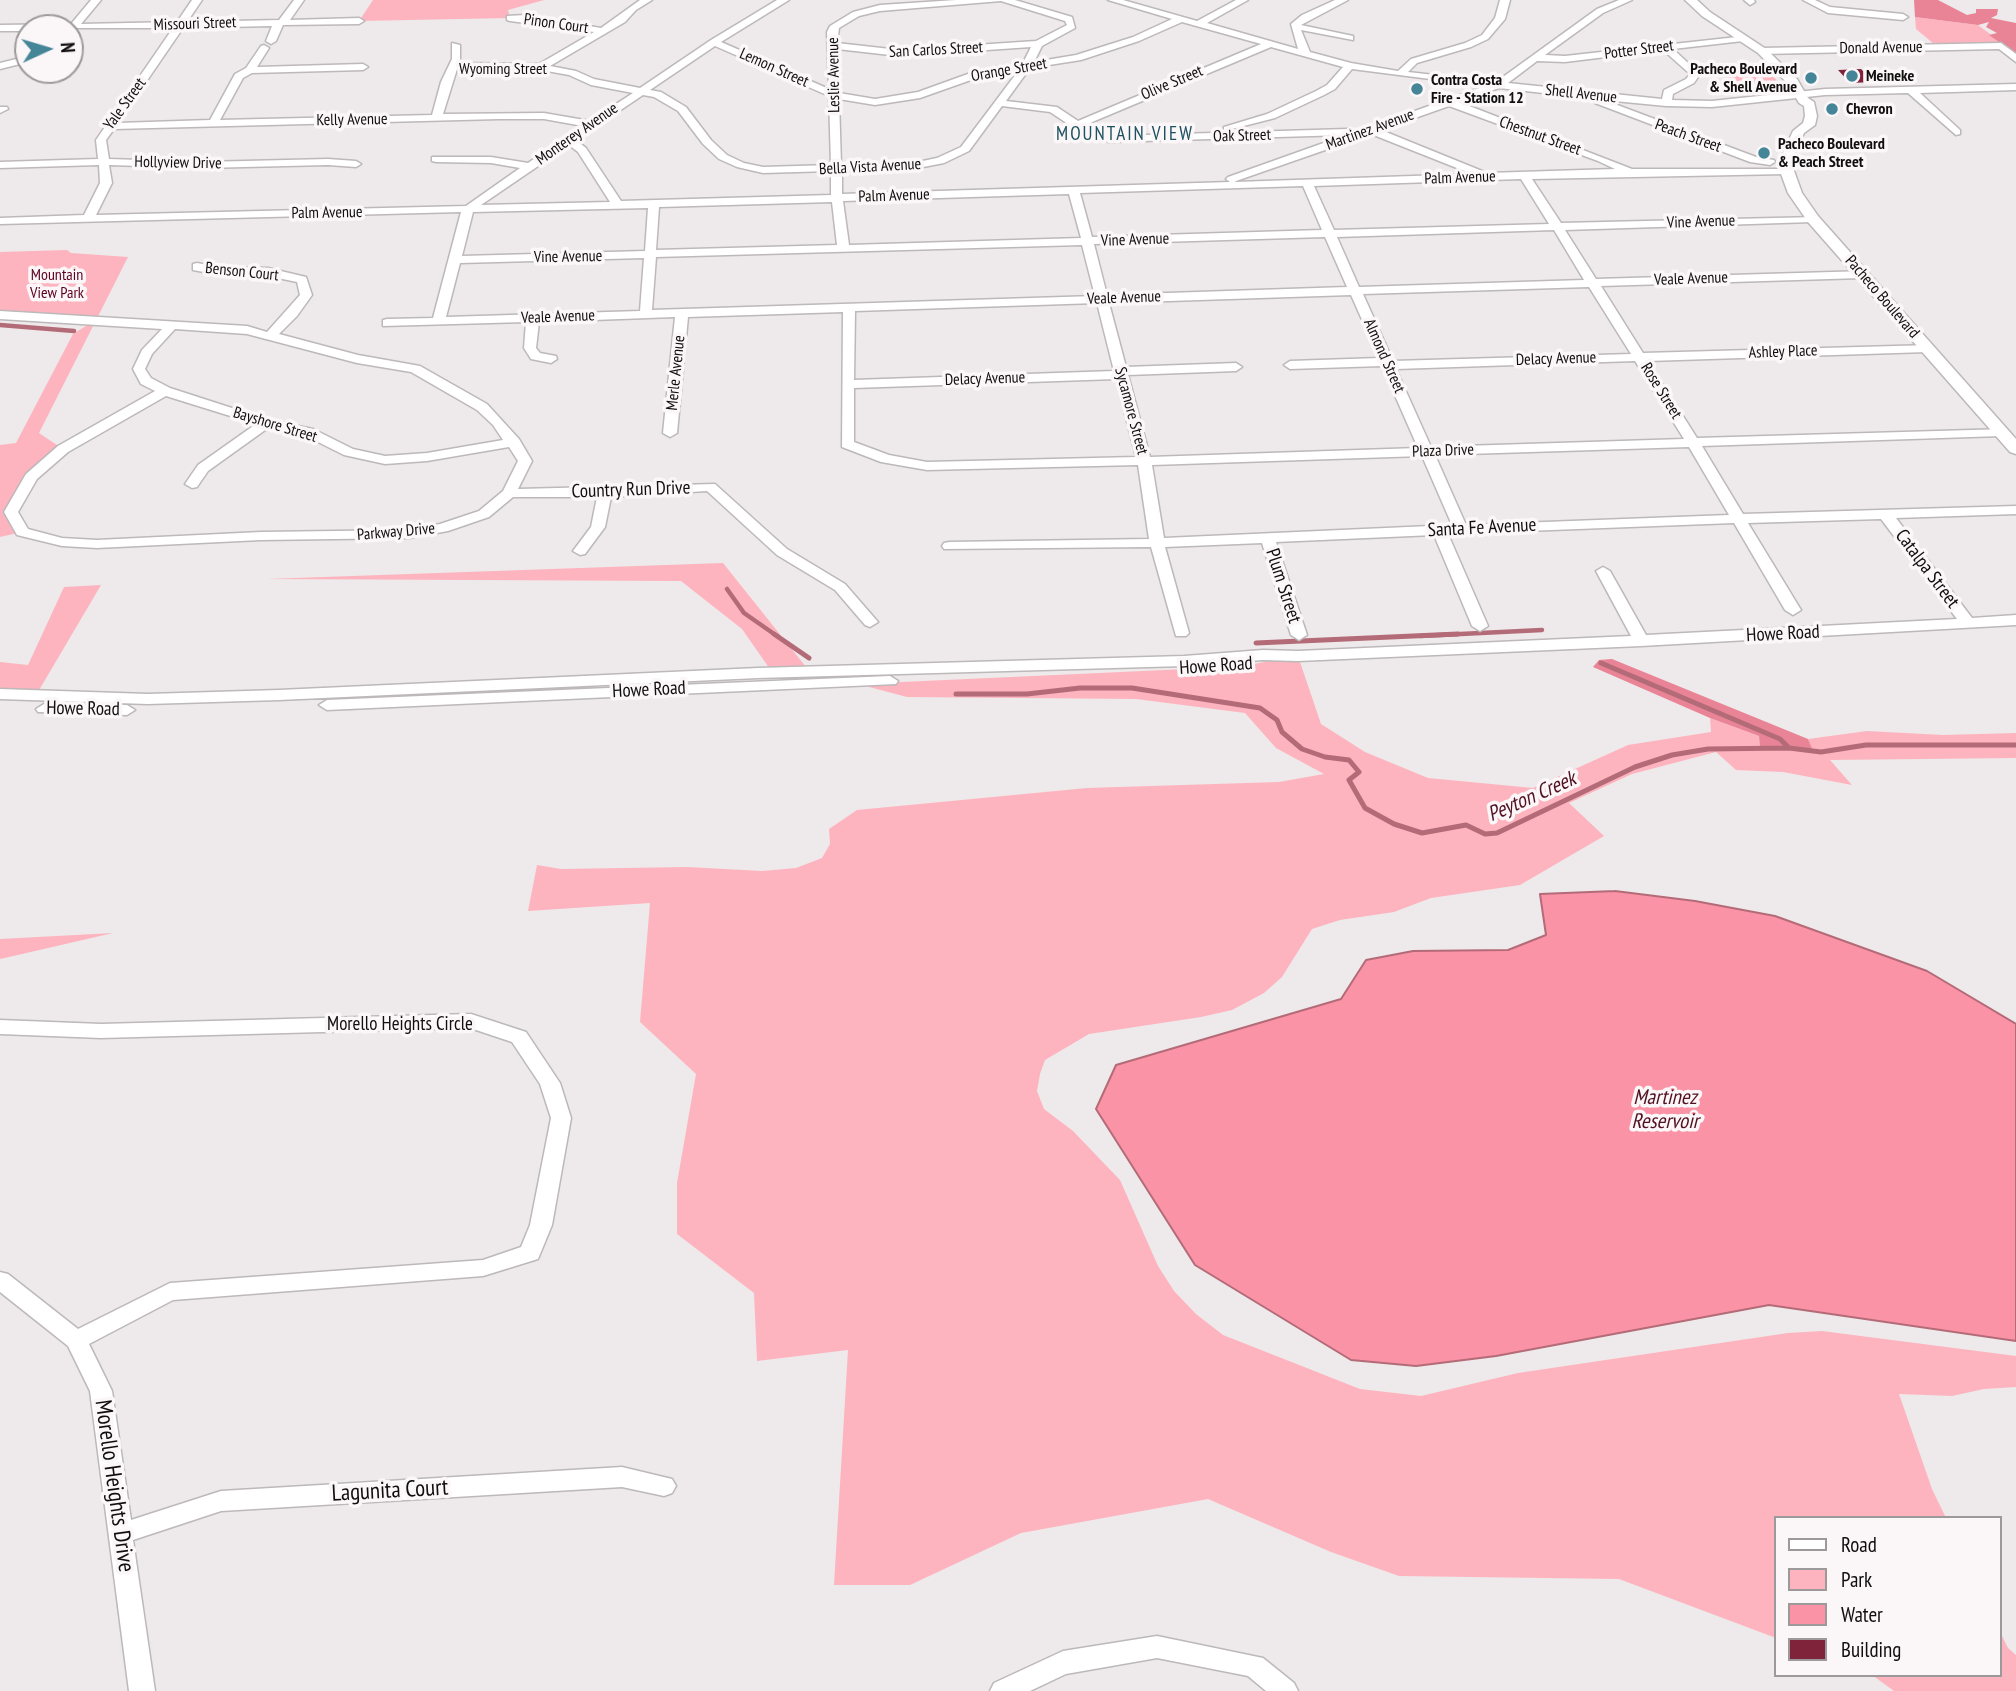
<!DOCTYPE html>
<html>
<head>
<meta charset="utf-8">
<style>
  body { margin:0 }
  #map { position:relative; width:2016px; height:1691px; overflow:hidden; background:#eee9ea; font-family:"PT Sans Narrow",sans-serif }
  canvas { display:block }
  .legend { position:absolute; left:1774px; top:1516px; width:228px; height:161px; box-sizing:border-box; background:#fbf6f7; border:2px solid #9d999a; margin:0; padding:9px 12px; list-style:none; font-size:21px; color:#100e0e }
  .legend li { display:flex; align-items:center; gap:14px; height:35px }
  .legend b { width:35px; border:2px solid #9d999a }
  .north { position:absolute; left:14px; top:14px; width:70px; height:70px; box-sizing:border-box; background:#fbf6f7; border:2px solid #9d999a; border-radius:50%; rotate:86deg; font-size:19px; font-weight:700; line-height:28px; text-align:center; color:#100e0e }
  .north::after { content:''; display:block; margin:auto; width:24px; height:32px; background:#448598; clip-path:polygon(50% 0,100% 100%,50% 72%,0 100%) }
</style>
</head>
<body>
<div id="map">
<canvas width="2016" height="1691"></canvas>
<ul class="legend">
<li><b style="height:9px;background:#fff"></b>Road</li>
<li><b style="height:19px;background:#fdb4bf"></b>Park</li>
<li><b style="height:19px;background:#fb93a6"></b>Water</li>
<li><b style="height:19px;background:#7f233b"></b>Building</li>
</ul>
<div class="north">N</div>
</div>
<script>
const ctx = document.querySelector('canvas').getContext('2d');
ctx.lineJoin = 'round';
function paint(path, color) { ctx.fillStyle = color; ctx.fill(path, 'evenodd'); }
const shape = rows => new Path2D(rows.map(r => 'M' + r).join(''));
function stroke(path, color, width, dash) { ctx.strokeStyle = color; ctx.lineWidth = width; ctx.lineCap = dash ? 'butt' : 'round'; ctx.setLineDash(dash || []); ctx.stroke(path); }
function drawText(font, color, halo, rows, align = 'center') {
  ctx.font = font + ' "PT Sans Narrow",sans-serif'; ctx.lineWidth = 7; ctx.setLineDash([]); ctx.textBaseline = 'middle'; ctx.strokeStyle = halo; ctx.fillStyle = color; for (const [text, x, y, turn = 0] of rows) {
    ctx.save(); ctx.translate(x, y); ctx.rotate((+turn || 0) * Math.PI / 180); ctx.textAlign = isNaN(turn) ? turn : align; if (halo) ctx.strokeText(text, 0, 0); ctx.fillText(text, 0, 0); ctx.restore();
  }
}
paint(shape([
  [373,0,544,0,508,10,510,18,359,21],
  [1915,17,1978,25,2002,43,1934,44,1916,29],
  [1768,70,1783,88,1747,96,1720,73],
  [67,250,71,253,128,257,39,433,63,449,31,477,11,512,22,532,0,537,0,445,16,443,73,334,94,321,0,315,0,252],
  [723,563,810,672,772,672,742,629,681,581,267,579],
  [101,585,35,697,0,694,0,662,28,665,64,587],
  [1298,656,1321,724,1365,752,1428,778,1533,788,1628,745,1711,732,1710,718,1759,736,1760,749,1789,748,1812,751,1808,739,1867,731,1943,735,2016,733,2016,758,1830,760,1852,785,1783,772,1736,770,1716,752,1632,774,1569,803,1604,836,1520,885,1431,898,1394,912,1340,920,1312,929,1282,977,1264,993,1232,1010,1201,1017,1089,1034,1045,1060,1040,1074,1037,1091,1044,1109,1073,1131,1120,1180,1158,1266,1174,1291,1196,1314,1223,1335,1360,1389,1421,1396,1518,1373,1788,1333,1822,1331,2016,1356,2016,1387,1984,1389,1952,1396,1899,1394,1932,1489,1946,1518,1776,1518,1776,1638,1619,1579,1399,1576,1331,1552,1208,1499,1021,1533,910,1585,834,1585,848,1350,757,1361,754,1293,677,1234,677,1183,696,1074,640,1022,650,903,528,911,537,865,561,869,687,867,762,871,796,868,822,858,830,844,829,829,857,810,1087,788,1279,782,1324,774,1276,748,1245,713,1136,699,907,697,858,684,1187,669,1248,665],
  [113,933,9,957,0,959,0,939],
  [2000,1632,2008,1648,2016,1655,2016,1691,1894,1691,1872,1675,2000,1675]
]), '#fdb4bf');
paint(shape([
  [1914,0,1938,0,1967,15,1976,13,1976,9,1998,9,1997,15,1991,18,2016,23,2016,54,1989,35,1997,33,1986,27,1989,22,1978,25,1915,17],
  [1612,659,1808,739,1813,751,1789,748,1760,749,1759,736,1710,718,1593,667,1599,660]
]), '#e98396');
const water = shape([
  [1615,891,1695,901,1775,916,1927,971,2016,1024,2016,1341,1769,1305,1496,1356,1416,1366,1351,1360,1195,1265,1096,1109,1116,1065,1341,999,1366,960,1413,951,1508,950,1546,935,1540,894,1615,891]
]);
paint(water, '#fb93a6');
stroke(water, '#b46b78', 2);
stroke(shape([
  [0,325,74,331],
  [727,589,744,613,777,636],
  [1420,636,1542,630]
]), '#b46b78', 4.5);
stroke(shape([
  [774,634,809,658],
  [1256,643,1458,634],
  [1601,663,1780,739,1789,748],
  [956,694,1027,694,1080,688,1132,688,1260,708,1277,720,1282,732,1302,749,1325,757,1349,760,1359,772,1349,780,1365,808,1394,824,1422,833,1466,825,1485,834,1497,833,1635,767,1672,755,1708,749,1789,748,1821,752,1866,745,2016,745]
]), '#b46b78', 5);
paint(shape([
  [1861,69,1874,82,1850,83,1838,70]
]), '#7f233b');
const minor = shape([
  [91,0,101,0,81,24,177,22,192,0,202,0,187,22,279,20,294,0,304,0,290,20,359,18,364,21,359,24,283,25,276,41,271,44,266,41,272,26,183,28,118,123,210,120,235,74,246,68,261,46,264,45,269,48,257,67,363,64,368,67,363,70,252,73,243,78,220,120,432,115,441,82,452,59,452,43,460,45,460,63,539,64,594,32,510,21,507,20,507,16,525,15,601,28,640,0,652,0,636,10,625,22,550,66,576,71,594,79,640,88,711,40,777,0,789,0,721,42,829,89,827,32,830,26,853,12,880,5,956,0,1015,0,1072,17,1075,28,1042,46,1034,62,1076,55,1133,37,1172,19,1108,0,1123,0,1197,21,1236,0,1248,0,1207,23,1298,49,1291,24,1302,15,1335,0,1348,0,1301,25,1353,36,1353,40,1301,30,1310,52,1351,63,1398,71,1411,59,1465,43,1482,35,1495,18,1500,0,1510,0,1505,19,1488,39,1471,47,1417,63,1408,72,1496,82,1597,9,1619,0,1632,0,1603,13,1545,55,1565,56,1746,36,1746,40,1743,41,1673,49,1700,74,1694,83,1673,94,1672,100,1712,101,1825,89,2016,84,2016,90,1920,93,1960,130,1960,134,1956,135,1908,93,1825,95,1712,107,1666,106,1604,100,1756,157,1774,160,1775,162,1770,165,1750,162,1595,103,1596,99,1499,88,1459,102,1632,169,1791,169,1792,171,1787,174,1532,179,1561,223,1817,217,1819,219,1813,222,1565,230,1596,279,1866,271,1866,277,1862,278,1601,286,1643,353,1931,345,1931,351,1927,352,1648,361,1697,438,2006,429,2008,432,2001,436,1702,446,1743,514,2016,506,2016,514,1896,518,1972,618,2016,615,2016,625,1641,646,1298,661,1263,660,1184,666,758,678,279,700,148,704,0,699,0,689,148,694,279,690,758,668,1184,656,1263,650,1298,651,1631,636,1596,571,1603,567,1610,571,1646,635,1957,619,1881,519,1748,523,1801,610,1793,615,1785,610,1734,523,1448,534,1488,626,1480,631,1472,626,1434,535,1276,542,1307,635,1299,640,1291,635,1262,543,1165,547,1189,633,1186,636,1176,636,1151,547,944,549,942,546,944,543,949,542,1149,539,1138,465,927,470,881,462,842,447,843,312,688,317,677,433,670,437,663,433,675,317,539,322,536,348,540,353,556,356,557,359,551,363,531,359,524,348,526,322,383,326,383,320,387,319,433,318,461,212,0,224,0,218,84,215,100,183,99,165,0,168,0,162,98,159,96,140,173,28,28,28,28,31,0,31,0,25,71,24,91,0],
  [1001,1,1065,21,1067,25,1036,41,899,50,837,43,839,28,859,16,880,11,1001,1],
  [1182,22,1261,44,1078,121,1057,107,1006,101,1030,68,1081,60,1139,41,1182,22],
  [715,46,829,96,831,165,763,167,744,163,727,155,711,140,686,107,661,92,650,90,715,46],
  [1031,47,1023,63,979,70,918,92,875,99,839,93,837,49,899,56,1031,47],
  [1271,47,1343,67,1327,85,1316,91,1267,114,1224,127,1224,131,1275,118,1324,95,1335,89,1352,69,1485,86,1353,133,1348,129,1110,136,1085,125,1271,47],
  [1663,50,1690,74,1686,79,1664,90,1662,99,1508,83,1537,61,1565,62,1663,50],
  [457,69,541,70,569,75,591,85,633,93,590,121,544,113,443,114,457,69],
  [1019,70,961,147,937,158,913,163,841,165,839,99,875,105,920,98,985,75,1019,70],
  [643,95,654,97,678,111,703,144,719,159,737,167,763,173,831,171,831,195,621,201,586,148,576,140,643,95],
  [1002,106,1050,112,1085,135,1109,142,1346,135,1228,177,1226,179,1230,182,842,194,842,171,913,169,944,163,969,151,1002,106],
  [1449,106,1598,161,1615,169,1487,173,1381,130,1449,106],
  [499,119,544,119,583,126,528,163,491,157,432,157,432,161,436,162,491,163,520,168,466,206,96,215,112,183,109,165,203,168,328,165,356,167,361,164,356,161,328,159,203,162,109,159,106,140,114,129,499,119],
  [1371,134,1472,174,1235,182,1236,181,1371,134],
  [569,145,578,152,610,202,481,205,569,145],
  [1521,179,1549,224,1334,230,1314,186,1521,179],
  [1303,186,1322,230,1092,237,1080,193,1303,186],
  [1069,194,1081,238,849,245,843,201,1069,194],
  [832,202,837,245,656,250,659,207,832,202],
  [648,208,645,251,462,256,473,212,648,208],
  [1554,230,1584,280,1359,287,1337,237,1554,230],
  [1325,237,1347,287,1107,295,1094,244,1325,237],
  [1082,245,1095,296,652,310,656,257,1082,245],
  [644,258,640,311,446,317,460,263,644,258],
  [1589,287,1631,354,1393,361,1363,294,1589,287],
  [1351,295,1379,358,1290,361,1284,365,1290,369,1382,366,1418,448,1150,457,1128,375,1236,371,1242,367,1236,363,1126,367,1109,303,1351,295],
  [1097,303,1114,371,854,380,855,311,1097,303],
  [1635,361,1684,439,1431,447,1396,369,1635,361],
  [1116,379,1136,457,927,462,889,455,854,442,854,388,1116,379],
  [1689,447,1729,515,1466,525,1435,455,1689,447],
  [1422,456,1452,525,1164,538,1152,465,1422,456],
  [1744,0,1754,0,1755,2,1750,5,1744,0],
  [1803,0,1815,0,1830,7,1903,14,1908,17,1903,20,1828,13,1803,0],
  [2001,43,2016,54,2016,62,1999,49,1762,54,1757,51,1762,48,2001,43],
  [28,56,28,62,0,69,0,63,28,56],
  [0,107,7,107,8,109,0,113,0,107],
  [197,263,219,267,268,268,306,277,312,295,297,316,279,334,358,355,420,366,487,404,519,439,532,461,518,489,715,484,787,549,845,584,878,622,870,627,865,625,835,590,777,555,707,491,611,497,605,527,585,554,580,555,573,551,591,527,597,497,513,497,489,517,448,531,409,538,261,540,97,548,62,546,17,535,4,512,26,474,58,446,155,391,141,384,133,369,142,350,162,329,0,319,0,311,247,326,267,332,300,295,297,282,268,276,219,275,193,270,193,264,197,263],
  [175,329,247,334,357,363,411,372,477,410,493,425,503,440,427,453,385,456,353,449,313,429,269,420,170,388,151,378,145,369,152,354,175,329],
  [166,396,256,424,198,465,185,484,192,488,197,487,208,471,268,428,304,435,344,455,385,464,427,461,509,447,518,461,503,491,479,511,440,524,409,530,261,532,97,540,62,538,28,529,18,512,37,479,68,452,166,396],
  [890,676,898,681,896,684,327,710,319,705,327,700,890,676],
  [44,704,127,705,135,710,127,715,38,712,36,709,44,704],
  [471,1014,526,1032,560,1083,571,1118,552,1225,538,1259,483,1276,173,1300,89,1344,112,1391,131,1520,221,1491,622,1467,672,1479,676,1486,672,1493,664,1496,622,1487,221,1511,133,1540,155,1691,129,1691,90,1391,68,1346,0,1292,0,1272,8,1274,78,1329,170,1283,483,1260,521,1247,530,1225,551,1118,540,1084,512,1042,470,1028,101,1038,0,1034,0,1020,101,1024,471,1014],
  [1157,1636,1263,1658,1294,1683,1298,1691,1266,1691,1248,1676,1157,1658,1066,1674,1030,1691,990,1691,994,1683,1063,1651,1157,1636]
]);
const major = shape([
  [1685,0,1697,0,1710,12,1766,49,1797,79,1808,98,1814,102,1817,116,1815,125,1804,133,1795,153,1794,171,1802,193,1818,216,2016,439,2016,454,2010,452,1808,222,1788,193,1780,171,1783,153,1793,131,1803,123,1805,116,1804,106,1799,103,1788,84,1758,53,1702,16,1685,0]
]);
stroke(minor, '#bdb8b9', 3);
stroke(major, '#bdb8b9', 3);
paint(minor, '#fff');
paint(major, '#fff');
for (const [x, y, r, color] of [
  [1852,76,7,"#448598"],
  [1811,78,7,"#448598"],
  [1417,89,7,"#448598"],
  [1832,109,7,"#448598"],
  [1764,153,7,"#448598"]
]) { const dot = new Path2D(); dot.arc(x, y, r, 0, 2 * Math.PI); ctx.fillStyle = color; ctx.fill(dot); stroke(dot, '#fbf6f7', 2.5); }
drawText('16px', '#100e0e', '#fbf6f7', [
  ["Missouri Street",195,24,-2],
  ["Pinon Court",556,24,8],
  ["Donald Avenue",1881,48,-1],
  ["San Carlos Street",936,50,-3],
  ["Potter Street",1639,50,-7],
  ["Lemon Street",774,68,24],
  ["Wyoming Street",503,69],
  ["Orange Street",1009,70,-10],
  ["Leslie Avenue",834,75,-91],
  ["Olive Street",1172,83,-23],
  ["Shell Avenue",1581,94,6],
  ["Yale Street",125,104,-54],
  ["Kelly Avenue",352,120,-1],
  ["Martinez Avenue",1370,130,-20],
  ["Monterey Avenue",577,134,-35],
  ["Oak Street",1242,136,-2],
  ["Chestnut Street",1540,136,20],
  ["Peach Street",1688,136,20],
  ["Hollyview Drive",178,163,1],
  ["Bella Vista Avenue",870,167,-3],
  ["Palm Avenue",1460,178,-2],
  ["Palm Avenue",894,196,-2],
  ["Palm Avenue",327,213,-1],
  ["Vine Avenue",1701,222,-2],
  ["Vine Avenue",1135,240,-2],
  ["Vine Avenue",568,257,-1],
  ["Benson Court",242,272,6],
  ["Veale Avenue",1691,279,-2],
  ["Pacheco Boulevard",1882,297,49],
  ["Veale Avenue",1124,298,-2],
  ["Veale Avenue",558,317,-2],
  ["Ashley Place",1783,352,-2],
  ["Almond Street",1384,356,66],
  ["Delacy Avenue",1556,359,-2],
  ["Merle Avenue",676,373,-84],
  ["Delacy Avenue",985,379,-2],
  ["Rose Street",1661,391,58],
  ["Sycamore Street",1131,411,75],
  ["Bayshore Street",275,425,17],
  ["Plaza Drive",1443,451,-2],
  ["Parkway Drive",396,532,-5]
]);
drawText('bold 16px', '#100e0e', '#fbf6f7', [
  ["Pacheco Boulevard",1797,69,"right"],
  ["& Shell Avenue",1797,87,"right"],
  ["Meineke",1866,76],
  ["Contra Costa",1431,80],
  ["Fire - Station 12",1431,98],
  ["Chevron",1846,109],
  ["Pacheco Boulevard",1778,144],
  ["& Peach Street",1778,162]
], 'left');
drawText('16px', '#5d0021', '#fbf6f7', [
  ["Mountain",57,275],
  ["View Park",57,293]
]);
ctx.letterSpacing = '2px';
drawText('19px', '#1c515f', '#fbf6f7', [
  ["MOUNTAIN VIEW",1125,135]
]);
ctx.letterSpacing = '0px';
drawText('19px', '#100e0e', '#fbf6f7', [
  ["Country Run Drive",631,490,-2],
  ["Santa Fe Avenue",1482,528,-3],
  ["Catalpa Street",1927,569,53],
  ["Plum Street",1283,586,72],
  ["Howe Road",1783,634,-3],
  ["Howe Road",1216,666,-4],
  ["Howe Road",649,690,-3],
  ["Howe Road",83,709,1],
  ["Morello Heights Circle",400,1025]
]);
drawText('italic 21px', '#511122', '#fbf6f7', [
  ["Peyton Creek",1532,797,-24],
  ["Martinez",1665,1098],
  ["Reservoir",1665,1122]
]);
drawText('23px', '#100e0e', '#fbf6f7', [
  ["Morello Heights Drive",114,1486,82],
  ["Lagunita Court",390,1491,-3]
]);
</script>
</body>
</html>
